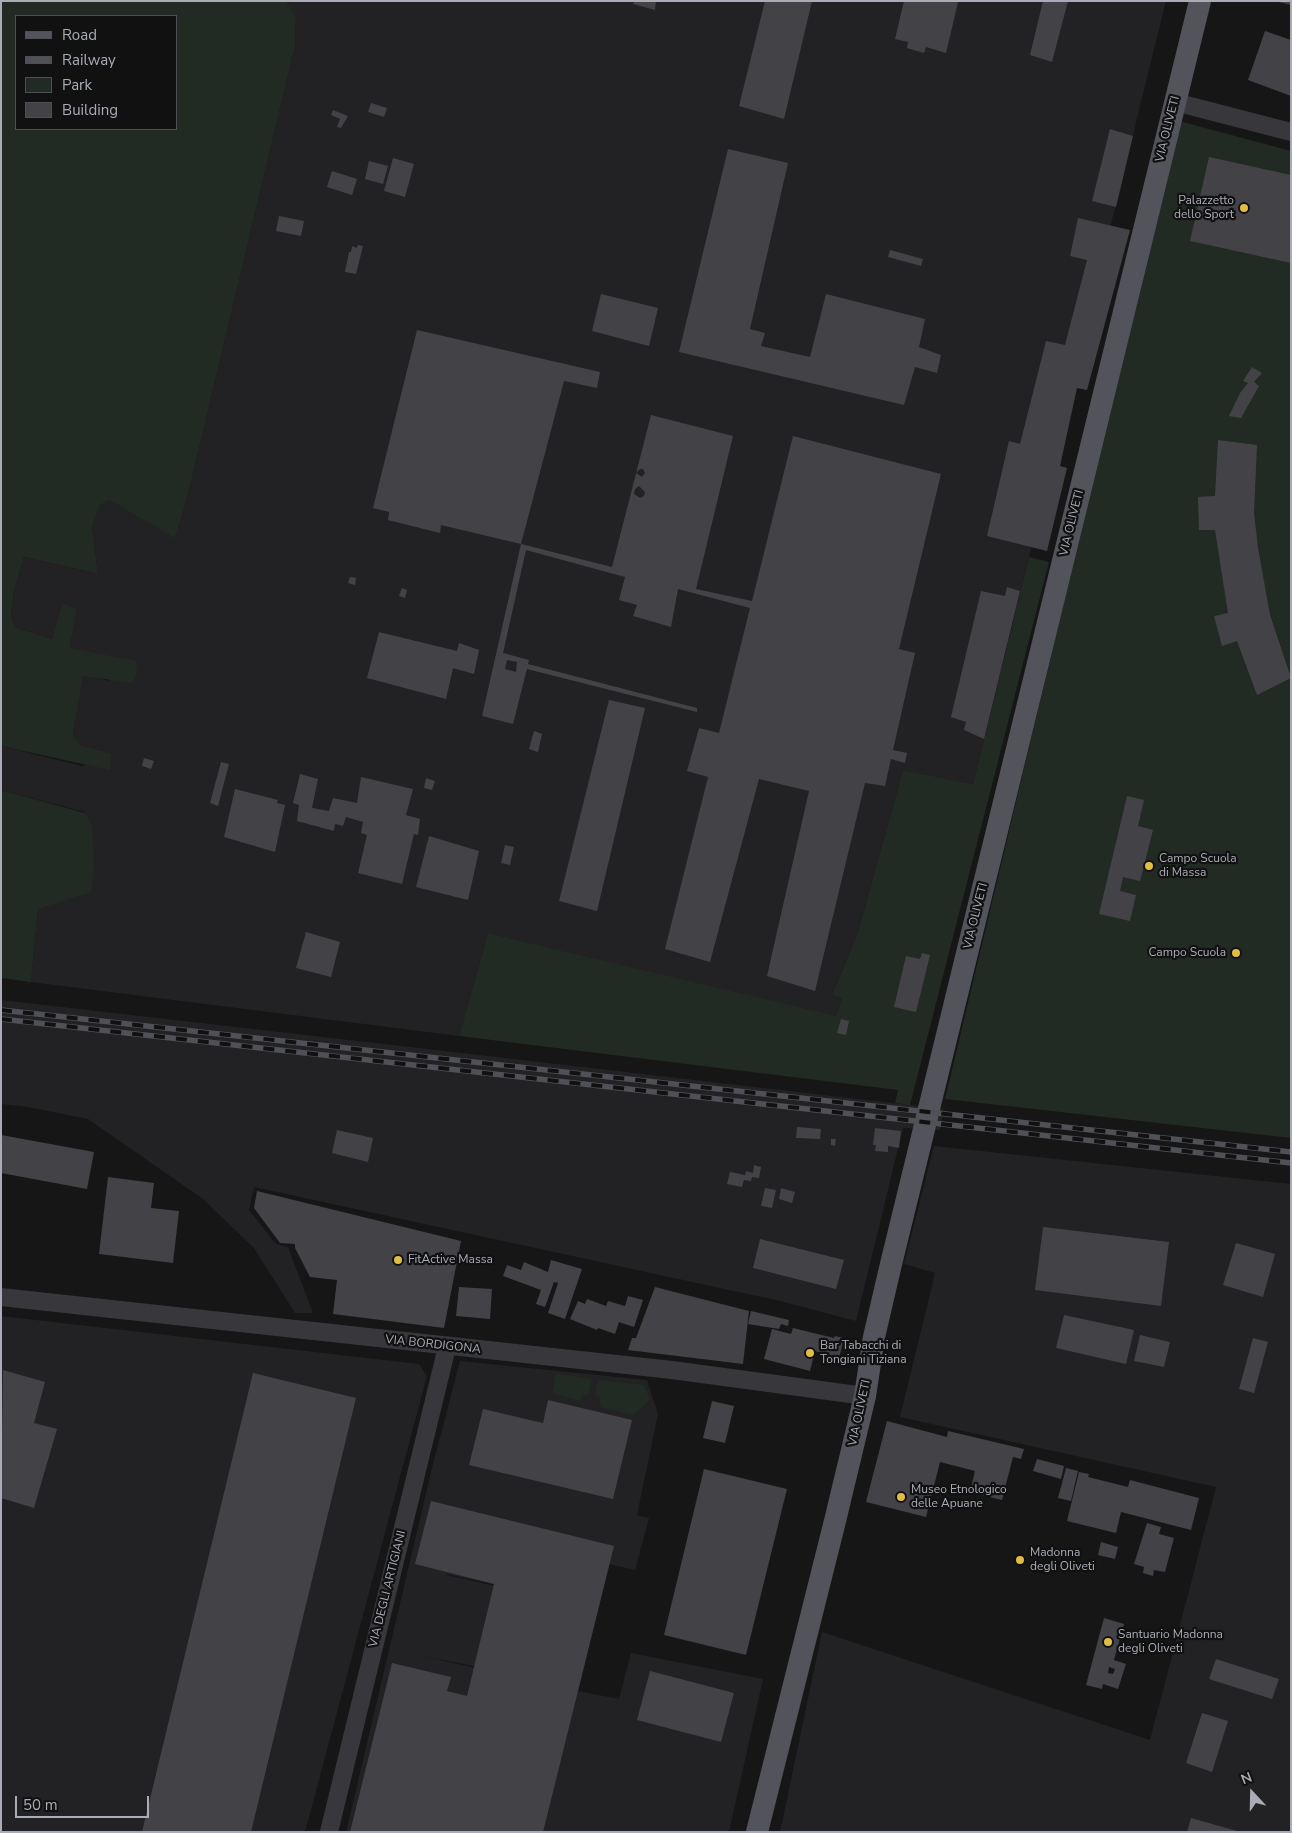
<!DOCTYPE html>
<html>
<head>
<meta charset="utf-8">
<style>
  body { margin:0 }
  #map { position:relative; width:1292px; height:1833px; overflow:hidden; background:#161617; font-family:"Nunito Sans",sans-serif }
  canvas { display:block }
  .frame { position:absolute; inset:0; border:2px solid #a9acb6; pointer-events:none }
  .legend { position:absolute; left:15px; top:15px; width:162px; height:115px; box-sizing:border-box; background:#111112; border:1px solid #4e4f54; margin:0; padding:6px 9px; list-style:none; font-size:15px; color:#a9acb6 }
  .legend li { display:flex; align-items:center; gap:10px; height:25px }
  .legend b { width:25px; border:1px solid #4e4f54 }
  .north { position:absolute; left:1227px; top:1768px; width:50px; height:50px; -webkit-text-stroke:4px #111112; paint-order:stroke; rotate:339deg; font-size:14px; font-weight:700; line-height:20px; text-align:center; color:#a9acb6 }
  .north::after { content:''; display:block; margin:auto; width:18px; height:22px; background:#a9acb6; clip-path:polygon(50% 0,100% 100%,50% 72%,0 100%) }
  .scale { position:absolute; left:15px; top:1796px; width:134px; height:22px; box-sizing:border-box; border:2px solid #a9acb6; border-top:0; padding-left:6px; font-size:15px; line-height:18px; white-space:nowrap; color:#a9acb6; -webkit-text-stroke:4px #111112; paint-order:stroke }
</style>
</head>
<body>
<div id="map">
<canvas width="1292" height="1833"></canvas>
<div class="frame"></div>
<ul class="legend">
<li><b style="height:6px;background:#53545b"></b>Road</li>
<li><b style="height:6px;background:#505157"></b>Railway</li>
<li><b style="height:14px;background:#222a24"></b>Park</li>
<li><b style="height:14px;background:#434347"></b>Building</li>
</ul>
<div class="north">N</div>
<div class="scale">50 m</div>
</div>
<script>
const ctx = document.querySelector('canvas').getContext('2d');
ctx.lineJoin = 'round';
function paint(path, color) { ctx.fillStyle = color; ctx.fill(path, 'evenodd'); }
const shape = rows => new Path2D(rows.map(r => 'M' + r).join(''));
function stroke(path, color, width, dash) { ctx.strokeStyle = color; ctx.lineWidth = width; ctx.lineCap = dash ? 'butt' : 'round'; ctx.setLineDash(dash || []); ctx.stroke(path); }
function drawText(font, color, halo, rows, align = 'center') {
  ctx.font = font + ' "Nunito Sans",sans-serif'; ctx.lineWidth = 4.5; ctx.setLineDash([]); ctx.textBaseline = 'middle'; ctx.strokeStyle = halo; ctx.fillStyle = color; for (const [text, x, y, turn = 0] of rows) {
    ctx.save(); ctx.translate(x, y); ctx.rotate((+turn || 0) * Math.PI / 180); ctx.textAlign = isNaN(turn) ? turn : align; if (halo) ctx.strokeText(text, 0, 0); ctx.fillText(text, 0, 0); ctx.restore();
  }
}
paint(shape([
  [286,1,1166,1,973,784,903,770,857,935,832,993,842,999,836,1017,488,933,459,1036,31,982,38,908,85,812,1,790,1,746,82,766,111,753,80,745,73,734,83,675,110,681,70,648,77,608,62,603,52,639,15,627,11,616,14,592,24,557,98,574,92,527,100,504,109,500,175,537,187,499,295,46,296,17],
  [1,1000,471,1054,944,1109,940,1130,903,1128,856,1321,780,1301,254,1187,249,1210,276,1244,288,1247,313,1313,295,1313,254,1248,203,1199,88,1119,28,1107,1,1104],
  [934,1146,1291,1184,1291,1832,780,1832,822,1632,1150,1740,1216,1487,900,1417,935,1273,904,1264],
  [1,1316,419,1364,427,1376,305,1832,1,1832],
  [460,1361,647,1380,658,1414,637,1515,649,1518,635,1570,609,1564,578,1691,619,1699,631,1653,763,1679,729,1832,346,1832,432,1468],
  [446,1574,494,1584,553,1599,446,1575],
  [422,1656,474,1666,538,1681,538,1682]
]), '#222224');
paint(shape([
  [1,1,286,1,296,17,295,46,187,499,175,538,109,500,100,505,92,527,98,574,24,557,14,592,11,616,15,627,52,639,62,603,77,608,70,648,136,661,137,674,132,683,83,676,73,734,80,745,111,753,110,770,1,746],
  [16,16,176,16,176,129,16,129],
  [1179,121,1291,151,1291,1138,945,1099],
  [1029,557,1049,562,910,1105,895,1103,898,1090,459,1036,488,933,836,1016,842,999,832,994,857,935,903,770,973,784],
  [1,790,85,813,92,825,94,868,91,892,38,909,31,982,1,978],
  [556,1373,592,1379,588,1395,582,1396,580,1401,552,1393],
  [598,1380,644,1385,650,1400,633,1415,601,1407,600,1398,595,1395]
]), '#222a24');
paint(shape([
  [634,1,656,1,655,10,633,4],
  [765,1,812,1,784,119,739,106],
  [904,1,958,2,946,53,926,47,924,53,907,48,908,42,895,39],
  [1043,1,1068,1,1052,62,1030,55],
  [1279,1,1291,1,1291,5,1279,2],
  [1265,31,1291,40,1291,96,1248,80],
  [371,103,387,108,384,117,368,112],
  [333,110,348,116,341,128,337,127,340,119,331,115],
  [1110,129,1133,136,1116,207,1092,201],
  [728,149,788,163,750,329,765,333,761,346,810,357,826,294,925,319,919,347,941,355,937,373,915,367,904,405,679,352],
  [1209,157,1291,175,1291,263,1190,241],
  [393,158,414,164,405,197,384,191],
  [369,161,388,166,383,184,365,179],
  [332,171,357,179,352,195,327,187],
  [279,216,304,221,301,236,276,231],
  [1078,218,1130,230,1087,390,1077,388,1060,466,1067,468,1047,551,987,536,1009,441,1020,444,1046,341,1065,345,1087,260,1070,256],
  [358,245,363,246,356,274,345,272,349,252,351,252,352,246,357,248],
  [890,250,923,259,921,266,888,257],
  [601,294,658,308,649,346,592,331],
  [417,330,600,372,597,388,564,381,521,544,441,525,440,533,388,520,389,512,373,508],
  [1252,367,1262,373,1254,382,1259,386,1241,418,1229,416,1240,393,1248,383,1243,381],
  [651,415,733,436,696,589,752,601,793,436,941,474,899,649,915,653,893,750,907,753,905,763,891,759,885,786,865,783,815,991,767,976,809,791,759,779,710,962,665,949,708,777,687,771,699,728,719,733,750,608,678,589,671,627,633,616,637,605,619,600,625,577,526,550,503,653,529,660,528,664,697,708,697,712,527,669,513,724,482,716,521,544,612,567],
  [640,469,643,469,645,473,642,477,636,473],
  [639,486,645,492,644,496,640,498,634,494,635,489],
  [507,660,517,662,516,672,505,669],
  [1218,440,1257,445,1254,513,1258,548,1270,615,1291,678,1257,695,1237,641,1222,646,1214,616,1228,613,1215,530,1199,530,1198,497,1215,496],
  [350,577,356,578,355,585,348,583],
  [1007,587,1020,591,984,739,964,730,966,722,951,717,981,591,1005,596],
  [402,588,407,590,405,598,399,596],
  [379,632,457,651,459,643,479,650,474,674,453,668,446,699,367,678],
  [609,700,645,708,597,911,559,901],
  [534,731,542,734,538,752,529,749],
  [144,758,154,761,151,769,142,766],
  [221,762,229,764,218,806,210,803],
  [300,774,318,779,312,808,329,811,333,798,357,803,361,777,413,789,406,815,420,819,418,835,414,834,402,884,358,873,367,835,361,833,363,822,346,817,343,826,335,824,334,831,297,821,299,805,293,803],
  [426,778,435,781,432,790,424,788],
  [235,789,278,800,277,803,285,805,275,852,224,837],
  [1127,796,1144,800,1138,826,1153,830,1140,881,1123,877,1120,891,1136,895,1130,921,1099,914],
  [429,836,479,851,468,900,416,887],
  [505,845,514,847,510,865,501,863],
  [306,932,340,942,331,977,296,968],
  [922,953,930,955,916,1012,894,1007,906,956,920,959],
  [841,1019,849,1021,846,1035,837,1033],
  [797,1127,821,1129,820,1139,796,1138],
  [875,1128,901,1131,899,1148,888,1146,888,1152,875,1151,876,1145,873,1145],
  [337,1130,373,1138,368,1162,332,1153],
  [1,1135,94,1152,87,1189,1,1173],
  [831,1139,836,1139,835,1146,831,1145],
  [754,1165,761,1167,759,1178,752,1177,751,1181,744,1180,742,1187,727,1184,730,1172,745,1175,746,1171,753,1173],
  [108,1177,154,1183,151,1208,179,1211,173,1263,99,1254],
  [765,1188,776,1190,772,1208,761,1206],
  [781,1188,795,1192,792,1203,779,1199],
  [257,1191,461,1241,444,1328,333,1314,337,1280,310,1277,295,1248,295,1244,280,1243,254,1208],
  [1043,1227,1169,1242,1161,1306,1035,1290],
  [760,1239,844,1260,836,1289,753,1268],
  [1236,1243,1275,1254,1263,1297,1223,1285],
  [551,1260,582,1269,565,1319,548,1313,558,1283,554,1282,545,1307,536,1304,541,1290,503,1276,507,1265,521,1270,524,1262,548,1272],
  [459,1287,492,1289,490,1319,456,1316],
  [655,1287,749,1311,743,1364,628,1350,632,1338,636,1338],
  [628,1296,643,1300,634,1327,619,1322,615,1334,598,1328,597,1330,570,1319,578,1301,585,1304,587,1299,606,1306,608,1301,625,1306],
  [751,1311,789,1320,788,1326,781,1324,779,1329,748,1324],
  [1064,1315,1134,1330,1126,1364,1056,1348],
  [793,1328,834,1338,835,1336,844,1338,839,1358,815,1351,810,1371,764,1359,772,1329,791,1334],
  [1140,1335,1170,1342,1164,1367,1134,1361],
  [1253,1338,1268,1342,1254,1393,1239,1389],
  [3,1370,45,1382,34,1423,57,1429,34,1508,1,1498],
  [253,1373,356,1398,251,1832,142,1832],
  [548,1400,632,1420,613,1499,469,1465,483,1409,543,1423],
  [712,1401,734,1406,725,1443,703,1438],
  [887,1421,947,1437,948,1431,1024,1449,1021,1459,1013,1457,1002,1500,970,1492,975,1471,940,1462,926,1517,866,1502],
  [1037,1459,1064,1466,1061,1479,1033,1471],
  [1066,1468,1078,1471,1071,1501,1058,1498],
  [704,1469,787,1489,746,1655,664,1635],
  [1079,1472,1089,1474,1088,1477,1128,1487,1130,1480,1199,1498,1191,1530,1121,1512,1116,1533,1067,1521],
  [431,1501,614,1546,543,1832,350,1832,392,1663,451,1677,447,1691,467,1696,494,1584,415,1564],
  [1147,1523,1161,1527,1159,1534,1174,1538,1165,1572,1154,1570,1153,1576,1143,1573,1144,1567,1134,1564],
  [1101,1542,1118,1547,1115,1559,1098,1555],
  [1104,1618,1124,1624,1114,1660,1126,1664,1118,1689,1103,1684,1102,1689,1086,1685],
  [1109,1667,1115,1669,1113,1674,1108,1673],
  [1216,1659,1279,1679,1272,1699,1209,1679],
  [650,1671,734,1693,721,1742,637,1720],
  [1202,1713,1228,1721,1212,1772,1186,1763],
  [1191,1818,1237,1831,1237,1832,1187,1832]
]), '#434347');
stroke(shape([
  [1175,102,1291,132],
  [1,1297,672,1370,865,1396],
  [329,1832,447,1347]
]), '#37373c', 18);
stroke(shape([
  [757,1832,835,1521,865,1396,874,1337,891,1264,1200,1]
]), '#53545b', 22);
const rail = shape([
  [1,1010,1291,1152],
  [1,1019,1291,1163]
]);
stroke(rail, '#505157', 5.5);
stroke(rail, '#111112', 4, [11]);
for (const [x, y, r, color] of [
  [1244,208,5,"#e2bd43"],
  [1149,866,5,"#e2bd43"],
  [1236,953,5,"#e2bd43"],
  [398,1260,5,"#e2bd43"],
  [810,1353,5,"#e2bd43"],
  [901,1497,5,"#e2bd43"],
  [1020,1560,5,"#e2bd43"],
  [1108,1642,5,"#e2bd43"]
]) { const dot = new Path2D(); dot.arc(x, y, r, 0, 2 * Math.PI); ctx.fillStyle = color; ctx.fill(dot); stroke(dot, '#111112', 2); }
drawText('12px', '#a9acb6', '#111112', [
  ["VIA OLIVETI",1168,129,-76],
  ["VIA OLIVETI",1072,523,-76],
  ["VIA OLIVETI",976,916,-76],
  ["VIA BORDIGONA",433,1345,6],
  ["VIA OLIVETI",860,1413,-78],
  ["VIA DEGLI ARTIGIANI",388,1589,-76]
]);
drawText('12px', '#a9acb6', '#111112', [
  ["Palazzetto",1234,201,"right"],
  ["dello Sport",1234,215,"right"],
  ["Campo Scuola",1159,859],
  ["di Massa",1159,873],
  ["Campo Scuola",1226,953,"right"],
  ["FitActive Massa",408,1260],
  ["Bar Tabacchi di",820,1346],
  ["Tongiani Tiziana",820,1360],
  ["Museo Etnologico",911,1490],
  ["delle Apuane",911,1504],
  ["Madonna",1030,1553],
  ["degli Oliveti",1030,1567],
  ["Santuario Madonna",1118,1635],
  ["degli Oliveti",1118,1649]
], 'left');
</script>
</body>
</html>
